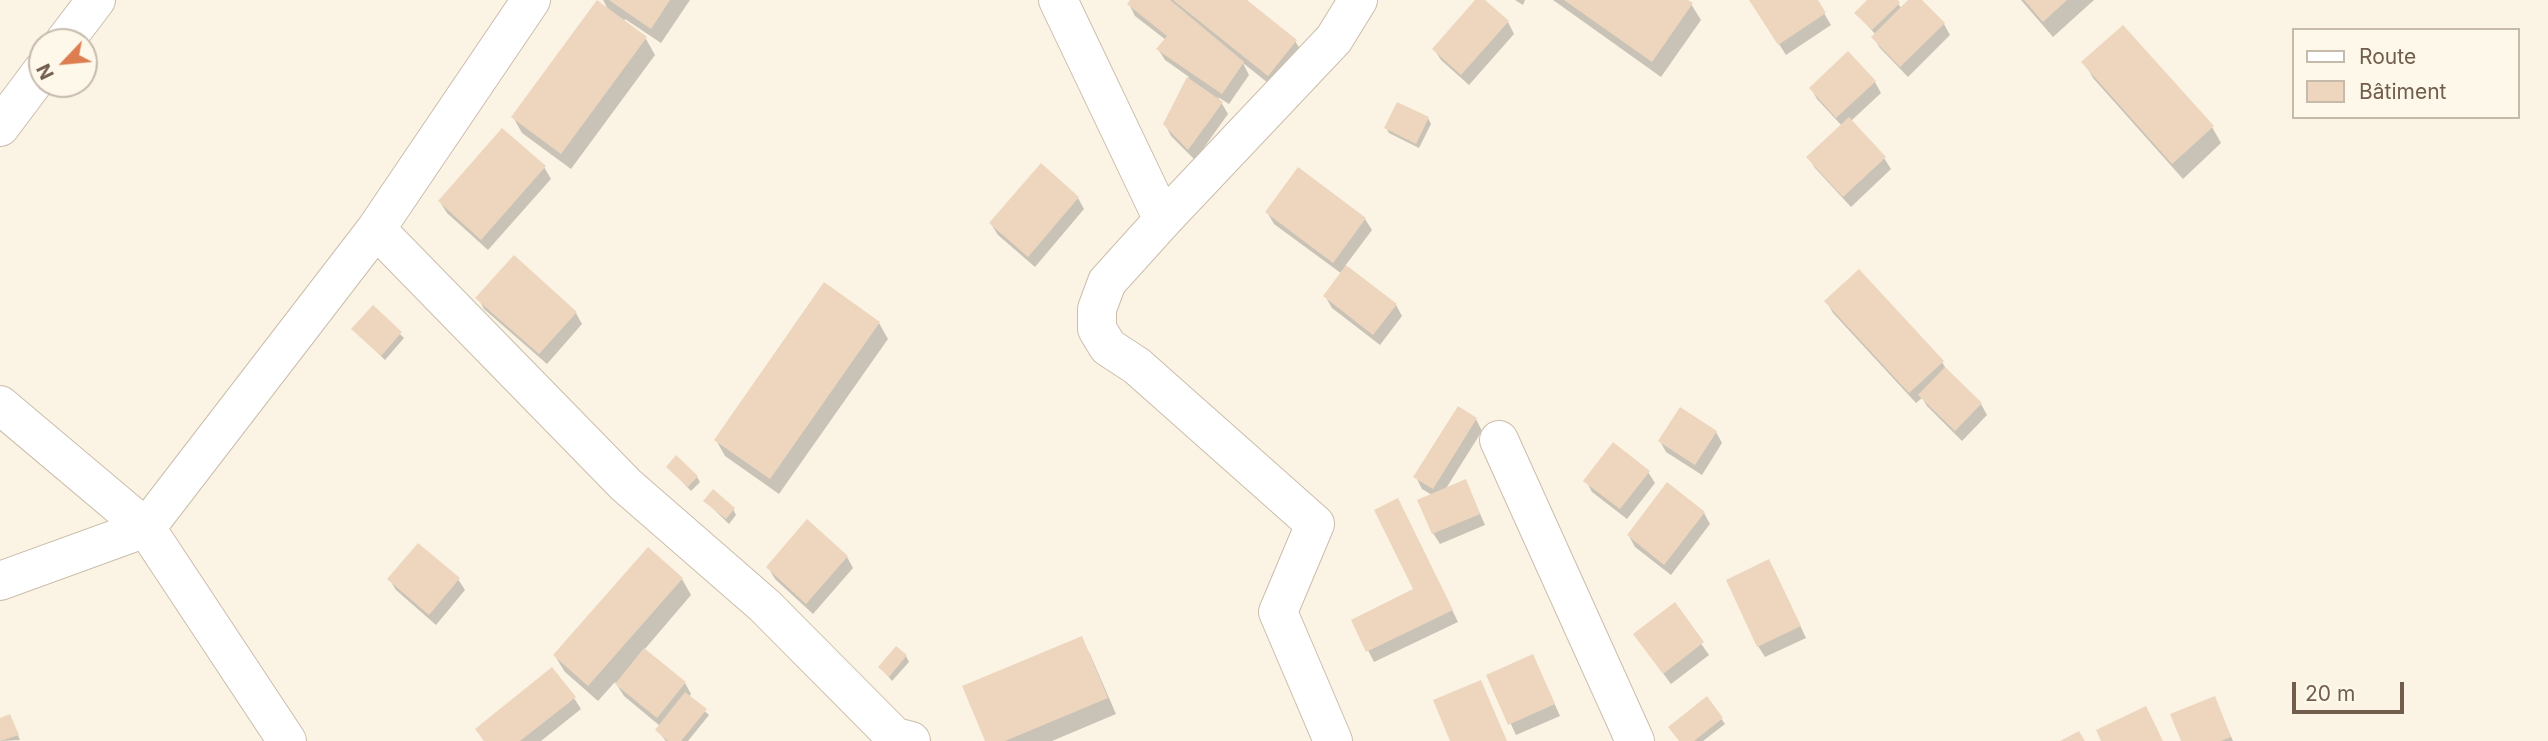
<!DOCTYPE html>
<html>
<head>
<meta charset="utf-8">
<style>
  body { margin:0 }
  #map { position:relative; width:2548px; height:741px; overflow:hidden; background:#fbf4e4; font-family:Inter,sans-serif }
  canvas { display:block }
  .legend { position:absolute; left:2292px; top:28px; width:228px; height:91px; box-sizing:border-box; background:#fef8ea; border:2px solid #c6baab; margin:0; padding:9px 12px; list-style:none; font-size:21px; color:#715d4c }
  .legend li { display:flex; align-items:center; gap:14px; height:35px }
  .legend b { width:35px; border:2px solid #c6baab }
  .north { position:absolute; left:28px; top:28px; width:70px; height:70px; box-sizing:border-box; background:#fef8ea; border:2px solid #c6baab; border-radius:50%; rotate:244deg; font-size:19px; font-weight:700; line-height:28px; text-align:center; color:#715d4c }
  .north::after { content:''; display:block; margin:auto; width:24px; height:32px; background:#dd7e51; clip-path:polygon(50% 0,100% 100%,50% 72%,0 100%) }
  .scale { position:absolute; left:2292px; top:682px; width:112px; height:32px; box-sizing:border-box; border:4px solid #715d4c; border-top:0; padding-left:9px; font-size:21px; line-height:24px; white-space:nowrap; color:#715d4c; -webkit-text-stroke:5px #fef8ea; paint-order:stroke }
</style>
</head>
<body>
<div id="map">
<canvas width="2548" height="741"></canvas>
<ul class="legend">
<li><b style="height:9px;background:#fff"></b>Route</li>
<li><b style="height:19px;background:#eed6be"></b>Bâtiment</li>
</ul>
<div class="north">N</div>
<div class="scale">20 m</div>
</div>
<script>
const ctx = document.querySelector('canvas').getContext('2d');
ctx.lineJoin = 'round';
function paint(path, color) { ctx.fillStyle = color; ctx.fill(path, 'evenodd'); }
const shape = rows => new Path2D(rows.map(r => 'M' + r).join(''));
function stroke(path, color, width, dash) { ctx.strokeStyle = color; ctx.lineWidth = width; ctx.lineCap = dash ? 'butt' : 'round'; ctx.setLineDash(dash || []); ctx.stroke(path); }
paint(shape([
  [603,0,690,0,661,43,625,19,624,22,646,39,655,55,571,169,522,133,513,117,609,11],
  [1132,0,1244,0,1295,41,1305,57,1278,91,1243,63,1249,75,1229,104,1218,97,1228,114,1195,160,1171,136,1165,124,1189,77,1165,60,1158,49,1166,40,1135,16,1129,4],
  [1478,0,1483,0,1508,22,1514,34,1469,85,1441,60,1434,49],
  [1515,0,1525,0,1523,5],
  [1553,0,1685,0,1691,4,1701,20,1661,77],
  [1751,0,1816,0,1831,25,1786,55],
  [1870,0,1895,0,1902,9,1911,0,1920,0,1944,24,1950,35,1908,77,1880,48,1873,37,1876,35,1856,13],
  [2021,0,2094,0,2053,37],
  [2084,62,2212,127,2221,143,2183,179,2093,78],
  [1875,82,1881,93,1851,121,1884,158,1891,169,1851,207,1815,168,1808,157,1842,126,1817,99,1811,88],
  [1428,118,1431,124,1419,148,1389,133,1386,128],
  [544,167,551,179,488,250,447,213,440,202],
  [1078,198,1084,209,1035,267,998,235,991,224],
  [1267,212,1365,219,1372,230,1345,266,1396,305,1402,316,1380,345,1332,308,1325,296,1342,274,1274,224],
  [478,298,576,313,582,324,547,364,484,309],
  [1826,301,1942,362,1948,372,1981,404,1987,415,1962,441,1927,406,1922,398,1916,403,1833,313],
  [373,308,404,338,385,360,353,329],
  [879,323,888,339,779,494,725,456,716,440],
  [1476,419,1482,431,1445,490,1471,493,1485,525,1440,544,1433,533,1432,495,1422,489,1416,477],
  [1716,432,1722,443,1702,475,1666,452,1660,441],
  [668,467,697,477,700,482,691,491],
  [1648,472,1655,483,1627,519,1592,492,1586,481],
  [705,501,733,509,736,515,729,524],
  [1404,512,1458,622,1374,662,1353,621,1415,590],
  [1704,513,1710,524,1671,575,1635,547,1629,536],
  [847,557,853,568,813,614,775,579,768,567],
  [1775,572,1806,638,1765,657,1758,646],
  [389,579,458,579,465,590,436,625,396,590],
  [682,579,691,595,644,650,685,683,691,694,689,697,709,715,688,741,666,741,657,730,660,726,624,696,615,682,598,701,565,672,555,656],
  [1674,605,1709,655,1671,684,1642,645],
  [1081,638,1090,654,1116,714,1052,741,987,741],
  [906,656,909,662,892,681,880,667],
  [1538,667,1560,716,1516,735,1488,676],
  [574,698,581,709,541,741,484,741,477,729],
  [1707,699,1725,724,1703,741,1680,741],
  [2214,699,2233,741,2183,741],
  [0,720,12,721,20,740,0,741]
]), '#0003');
paint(shape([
  [597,0,647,37,561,154,511,117],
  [609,0,670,0,651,29],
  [1130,0,1170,0,1244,62,1222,94,1156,49,1167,36,1127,4],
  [1173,0,1247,0,1297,40,1268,76],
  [1475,0,1485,0,1509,21,1461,75,1432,49],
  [1564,0,1688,0,1693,3,1652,62],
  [1749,0,1818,0,1826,13,1778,45],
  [1867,0,1898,0,1900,3,1872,30,1854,13],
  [1908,0,1922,0,1945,23,1900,67,1871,37],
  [2024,0,2067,0,2043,22],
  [2123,25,2214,126,2172,164,2081,62],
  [1848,51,1876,81,1836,118,1809,88],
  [1187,77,1223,102,1188,150,1163,124],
  [1397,102,1429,117,1416,144,1384,128],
  [1849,117,1886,157,1843,197,1806,157],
  [502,128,546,166,481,240,438,201],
  [1041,163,1079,197,1028,257,989,223],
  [1298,167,1366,218,1333,263,1265,212],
  [514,255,577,312,539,354,475,298],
  [1346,265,1397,304,1373,335,1323,296],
  [1859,269,1944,361,1909,393,1824,301],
  [824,282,880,322,770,479,714,440],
  [373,305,402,332,381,356,351,329],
  [1945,367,1982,403,1955,431,1918,395],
  [1458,406,1477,418,1433,489,1413,477],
  [1680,407,1717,431,1695,465,1658,441],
  [1613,442,1650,471,1620,509,1583,481],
  [676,455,698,476,688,487,666,467],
  [1466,479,1480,514,1432,534,1417,500],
  [1667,482,1705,512,1664,565,1627,535],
  [713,489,735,508,726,519,703,501],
  [1398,498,1453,610,1366,652,1351,620,1413,589,1374,510],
  [807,519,848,556,806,604,766,567],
  [418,543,460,578,429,615,387,579],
  [648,547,683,578,588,686,553,655],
  [1769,559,1801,626,1757,647,1726,580],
  [1675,602,1704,642,1663,674,1633,634],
  [1082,636,1108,698,1005,741,985,741,962,686],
  [896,646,907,655,889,677,878,667],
  [644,648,686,682,657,718,615,684],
  [1533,654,1555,704,1508,725,1486,675],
  [552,667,576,697,520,741,484,741,475,729],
  [1481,680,1507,741,1450,741,1433,700],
  [685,692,707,709,681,741,668,741,655,730],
  [1707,696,1723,718,1694,741,1679,741,1668,727],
  [2215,696,2231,737,2221,741,2181,741,2170,714],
  [2146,706,2163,741,2101,741,2096,730],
  [10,714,19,735,0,741,0,718],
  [2079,731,2085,741,2060,741]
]), '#eed6be');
const minor = shape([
  [1058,0,1163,220,1107,282,1097,309,1097,329,1108,347,1137,366,1315,524,1278,612,1333,741],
  [64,42,96,0],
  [0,127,42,71],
  [1163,220,1334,39,1358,0],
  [376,229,626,485,765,606,895,737,911,741],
  [0,405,146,528,287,741],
  [1499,440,1635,741],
  [0,581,146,528,376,229,531,0]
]);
stroke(minor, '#cbbdab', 40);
stroke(minor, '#fff', 38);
</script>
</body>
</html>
